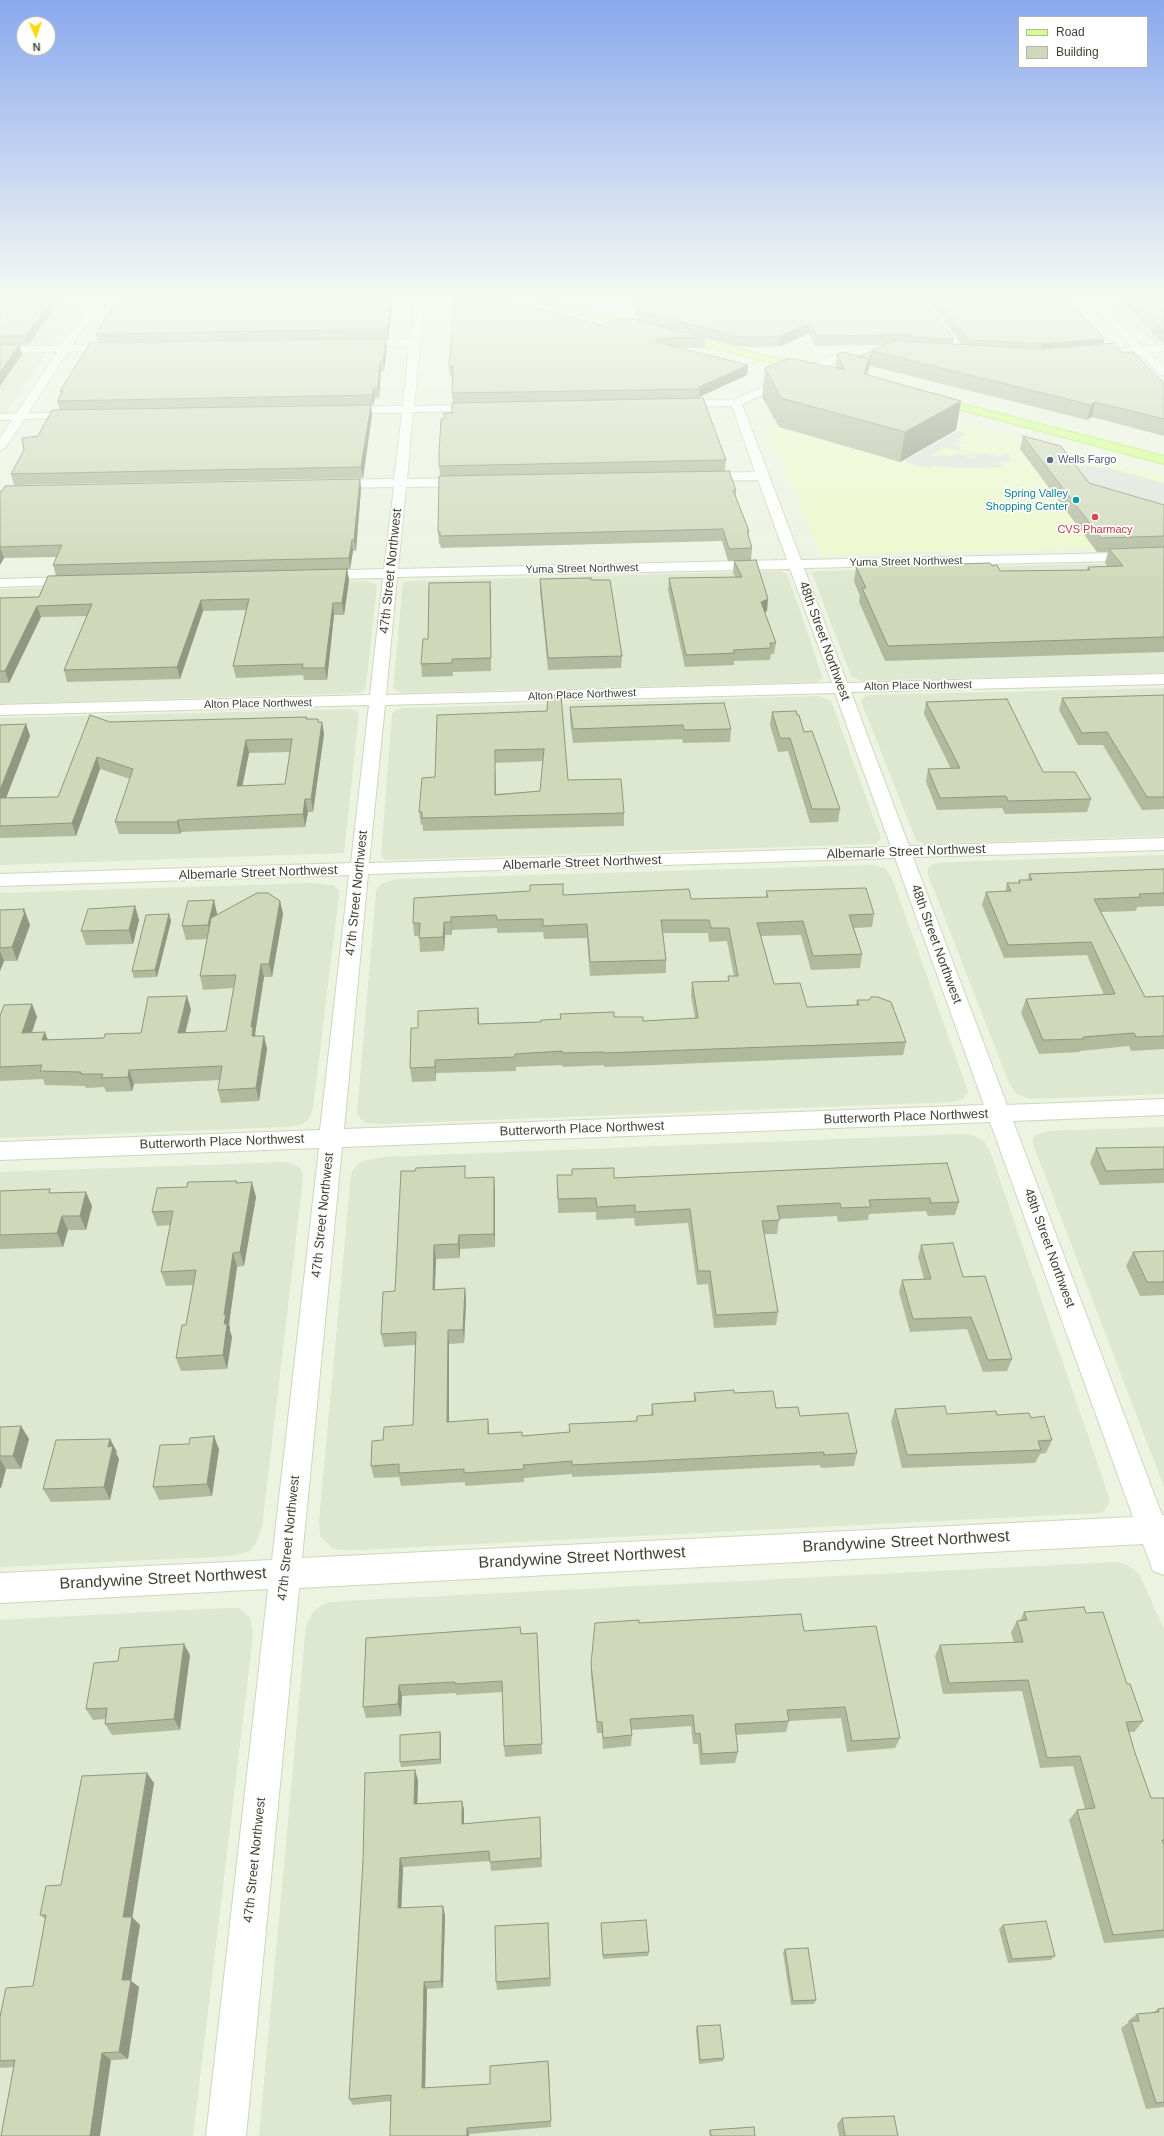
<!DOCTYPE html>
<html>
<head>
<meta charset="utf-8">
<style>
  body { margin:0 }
  #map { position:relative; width:1164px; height:2136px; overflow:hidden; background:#ecf3e1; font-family:Arial,sans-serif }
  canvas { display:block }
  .legend { position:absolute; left:1018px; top:16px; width:130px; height:52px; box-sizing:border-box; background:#fff; border:1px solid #b2b4ad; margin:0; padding:5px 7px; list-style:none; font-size:12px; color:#3f4432 }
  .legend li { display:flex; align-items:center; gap:8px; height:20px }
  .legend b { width:20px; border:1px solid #b2b4ad }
  .north { position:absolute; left:16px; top:16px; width:40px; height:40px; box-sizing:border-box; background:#fff; border:1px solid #b2b4ad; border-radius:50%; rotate:177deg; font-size:11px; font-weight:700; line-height:16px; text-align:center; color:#3f4432 }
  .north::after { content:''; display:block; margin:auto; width:14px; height:18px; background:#ffd60c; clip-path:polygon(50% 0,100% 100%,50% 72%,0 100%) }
</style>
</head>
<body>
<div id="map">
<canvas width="1164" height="2136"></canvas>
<ul class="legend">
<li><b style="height:5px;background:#d2ff8e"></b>Road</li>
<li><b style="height:11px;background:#cfd8b8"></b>Building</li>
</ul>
<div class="north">N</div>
</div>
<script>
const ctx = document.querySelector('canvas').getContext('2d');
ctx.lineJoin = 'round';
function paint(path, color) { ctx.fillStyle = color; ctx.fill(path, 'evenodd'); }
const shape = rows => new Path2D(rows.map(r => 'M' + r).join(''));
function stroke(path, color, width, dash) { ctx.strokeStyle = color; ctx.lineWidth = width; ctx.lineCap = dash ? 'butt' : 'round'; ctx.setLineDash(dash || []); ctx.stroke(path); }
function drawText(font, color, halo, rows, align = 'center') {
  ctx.font = font + ' Arial,sans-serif'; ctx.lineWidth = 3.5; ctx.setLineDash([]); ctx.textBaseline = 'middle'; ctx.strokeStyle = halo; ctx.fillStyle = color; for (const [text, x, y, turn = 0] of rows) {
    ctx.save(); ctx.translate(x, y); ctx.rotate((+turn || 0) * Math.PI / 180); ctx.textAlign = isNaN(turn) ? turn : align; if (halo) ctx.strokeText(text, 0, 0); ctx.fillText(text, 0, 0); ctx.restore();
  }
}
paint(shape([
  [1101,295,1164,295,1164,341,1153,343],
  [82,302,0,421,0,303],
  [1164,562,1164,673,862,681,851,676,812,573,817,571],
  [780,571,787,574,823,678,817,682,402,693,393,688,403,583,408,581],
  [367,581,377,585,366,686,362,692,357,693,0,704,0,589],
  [1164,688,1164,836,926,844,916,840,861,701,863,698,869,695],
  [819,696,831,701,881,838,876,844,386,860,381,856,392,714,396,710,403,708],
  [352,709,359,713,344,853,0,865,0,718],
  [1164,855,1164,1094,1030,1099,1016,1094,1009,1083,928,875,928,868,933,864,951,862],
  [872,865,885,868,892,878,966,1086,968,1092,963,1099,952,1102,383,1124,367,1123,362,1120,357,1114,376,892,377,888,382,883,398,879],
  [310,883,332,885,339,890,339,894,313,1108,310,1118,305,1122,301,1125,286,1127,0,1138,0,893],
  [1164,1127,1164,1487,1033,1144,1033,1138,1037,1134,1049,1131],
  [966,1134,973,1135,985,1142,991,1154,1108,1494,1110,1502,1104,1511,1099,1513,356,1550,333,1549,320,1536,319,1521,351,1175,353,1169,362,1161,384,1157],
  [288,1162,301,1168,303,1178,262,1527,256,1543,250,1551,232,1556,0,1567,0,1172],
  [1117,1562,1127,1565,1139,1574,1164,1629,1164,2136,259,2136,306,1626,313,1612,319,1607,327,1603,343,1601],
  [225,1608,238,1608,244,1612,250,1618,253,1636,193,2136,0,2136,0,1620]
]), '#dee7cf');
paint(shape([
  [765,424,902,463,969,424,1164,477,1164,546,821,554]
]), '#ecf8c9');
paint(shape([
  [957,431,967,434,957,440,962,442,956,445,962,447,958,450,977,455,981,453,999,456,1010,453,1009,457,1011,461,995,463,1007,467,949,468,935,465,928,468,904,461],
  [943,448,949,448,977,457,967,459,967,456,957,453,951,456,937,455,930,456],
  [1086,466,1109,468,1164,483,1164,518,1088,496,1066,467]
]), '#e0e2db');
const minor = shape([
  [415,295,425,295,414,406,482,405,488,408,482,411,413,412,407,479,470,478,476,482,470,486,406,487,398,569,787,560,758,480,702,481,696,477,702,473,755,472,732,406,676,407,670,404,676,401,734,400,834,355,866,349,900,348,905,351,904,353,866,355,841,360,742,404,801,560,1164,552,1164,560,804,568,847,683,1164,674,1164,684,851,692,909,846,1164,838,1164,850,913,857,1007,1105,1164,1099,1164,1115,1013,1121,1162,1515,1164,1515,1164,1575,1153,1571,1143,1544,299,1588,246,2136,206,2136,268,1589,0,1603,0,1573,272,1560,319,1148,0,1160,0,1142,320,1130,349,875,0,886,0,874,351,863,369,705,0,715,0,705,370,695,383,578,319,579,312,575,319,571,384,569,394,487,330,488,324,484,330,480,394,479,402,413,341,413,335,410,341,407,403,406,409,346,357,347,352,344,357,341,410,340,415,295],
  [790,569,832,683,386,695,397,577,790,569],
  [835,693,891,847,369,863,385,705,835,693],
  [895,858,984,1105,344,1129,368,874,895,858],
  [990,1122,1133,1517,302,1558,342,1147,990,1122],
  [913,295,923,295,968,354,969,356,968,358,960,358,913,295],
  [1079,295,1089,295,1144,347,1164,345,1164,351,1150,353,1164,366,1164,375,1160,374,1139,354,1096,357,1095,355,1100,352,1133,348,1079,295],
  [117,345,121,346,122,348,121,350,0,353,0,347,117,345],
  [78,412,84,415,82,417,0,420,0,414,78,412],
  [75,577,80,578,82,581,80,584,0,587,0,579,75,577]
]);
const tertiary = shape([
  [0,295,114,295,112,297,103,298,6,447,0,451,0,438,93,298,0,300,0,295]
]);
const primary = shape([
  [515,295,530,295,649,325,650,327,645,330,517,297,515,295],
  [676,333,811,367,812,369,807,372,672,338,672,334,676,333],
  [932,396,1164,456,1164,464,928,401,926,399,928,397,932,396]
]);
stroke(minor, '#cdd7ba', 2);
stroke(tertiary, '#cdd7ba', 2);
stroke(primary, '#b4f052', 2);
paint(minor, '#fff');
paint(tertiary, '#fff');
paint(primary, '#d2ff8e');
paint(shape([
  [0,295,60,300,28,345,20,345,22,354,0,386],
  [119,295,394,295,388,339,386,339,387,348,384,371,381,371,379,398,375,398,373,405,371,405,372,415,363,478,14,485,11,474,38,436,60,410,57,401,61,395,60,391,98,343,96,334],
  [631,295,920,295,954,339,953,344,962,345,924,295,1063,295,1105,339,1103,344,1122,352,1164,383,1164,436,1092,417,1087,420,870,366,867,375,961,401,956,430,900,462,779,427,762,397,765,368,835,368,837,355,860,356,883,345,815,346,809,333,779,347,741,347,705,338,705,348,679,348,748,365,747,375,699,397,699,398,726,460,725,471,736,490,736,496,749,531,749,538,752,548,751,560,767,611,765,612,776,643,774,654,771,654,770,660,734,661,734,665,685,667,668,590,669,578,735,577,733,572,734,561,728,561,722,541,441,548,440,544,439,544,438,532,440,476,439,466,444,419,452,413,453,403,452,393,452,376,450,376,449,366,602,325,638,320],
  [1118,295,1164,295,1164,345],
  [1023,436,1089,483,1164,505,1164,652,885,661,859,602,860,596,854,582,856,567,992,566,1000,571,1087,570,1088,567,1108,567,1105,563,1108,552,1097,552,1020,449],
  [360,479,361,489,356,551,353,551,350,569,347,569,349,580,344,615,334,615,327,680,304,680,303,675,236,678,233,666,246,610,203,611,180,679,67,682,64,670,87,616,41,617,9,683,0,683,0,598,39,597,56,576,53,565,57,557,4,558,0,565,0,491],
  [540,579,591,580,622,656,621,668,548,670,540,591],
  [491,594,491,671,453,672,453,676,422,677,421,664,428,639],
  [1164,695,1164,809,1142,810,1103,745,1078,745,1059,710,1062,698],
  [926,702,1043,772,1091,799,1087,812,1005,814,1002,808,937,810,926,782,928,769,951,769,924,714],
  [570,707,731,729,730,742,683,743,682,739,573,743,570,720],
  [547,711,568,780,624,813,624,826,423,831,423,825,421,825,419,812,435,777],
  [543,761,540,791,496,794,495,763],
  [772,712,797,715,840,809,838,822,810,823,788,751,778,752,770,725],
  [307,719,319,722,322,722,324,734,313,812,308,812,305,827,181,832,180,834,119,834,115,822,130,779,100,769,76,836,0,838,0,725,26,724,30,736,6,798,58,797,110,722],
  [290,752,285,784,242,786,249,753],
  [1164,869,1164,906,1137,907,1136,911,1101,912,1145,997,1164,996,1164,1049,1131,1051,1129,1046,1080,1051,1079,1052,1039,1054,1021,1013,1026,999,1104,995,1087,955,1004,958,982,905,986,892,1005,892,1007,883,1018,883,1019,880,1028,880,1029,874],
  [766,891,874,914,872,927,854,928,862,954,860,968,811,970,801,935,761,936,774,984,807,1007,856,1005,857,1000,906,1042,903,1055,604,1067,604,1065,563,1067,562,1065,516,1067,516,1071,436,1073,436,1081,412,1082,410,1068,418,1028,478,1008,479,1024,541,1022,560,1019,560,1014,614,1017,643,1021,695,1018,691,996,692,982,728,981,728,976,734,976,727,941,709,942,708,933,663,933,666,960,666,973,590,976,587,938,544,939,543,932,497,933,497,928,452,930,452,935,445,935,444,951,420,952,419,936,414,936,413,923,563,895,691,899,766,897],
  [214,900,217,914,217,915,280,901,283,914,272,977,264,977,255,1034,256,1036,264,1036,267,1049,259,1101,221,1103,218,1090,220,1080,134,1084,132,1091,106,1092,104,1087,86,1088,85,1086,45,1085,43,1079,0,1081,0,1016,32,1004,37,1017,32,1033,48,1040,104,1038,141,1033,191,1009,185,1033,226,1031,234,988,203,990,200,976,207,939,186,940,182,926],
  [135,906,139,920,133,944,86,945,81,931],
  [24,909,30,925,17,961,4,961,0,971,0,910],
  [169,914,171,921,157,977,134,978,132,971],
  [1164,1147,1164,1183,1100,1185,1090,1163,1096,1148],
  [947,1163,959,1202,955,1215,928,1216,926,1211,869,1214,868,1220,838,1222,837,1216,779,1219,777,1234,764,1234,778,1312,776,1325,714,1328,708,1284,697,1285,688,1223,635,1226,634,1218,596,1220,596,1212,558,1213,557,1175,614,1178],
  [494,1177,495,1191,495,1247,460,1249,460,1258,436,1259,435,1290,465,1288,466,1302,464,1343,449,1344,449,1422,489,1434,522,1436,569,1432,569,1424,636,1421,637,1416,651,1416,652,1404,694,1401,694,1393,734,1393,776,1408,800,1416,857,1453,854,1466,821,1468,820,1465,572,1477,572,1474,524,1478,524,1482,465,1486,465,1482,401,1486,399,1477,374,1478,371,1466,383,1440,413,1425,415,1345,384,1347,381,1334,395,1291,466,1178],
  [237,1183,256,1197,244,1266,237,1267,229,1324,230,1328,230,1331,232,1337,227,1369,181,1371,176,1358,186,1325,193,1285,166,1286,161,1272,170,1225,157,1226,152,1212,187,1187],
  [0,1191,52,1193,92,1206,86,1230,68,1230,63,1247,0,1249],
  [921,1245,963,1277,1012,1359,1007,1371,983,1372,967,1329,910,1332,899,1292,902,1280,924,1279,918,1257],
  [1164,1251,1164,1295,1140,1296,1126,1266,1133,1252],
  [895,1409,947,1414,997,1415,1031,1418,1052,1440,1046,1453,1040,1454,1035,1463,902,1468,891,1422],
  [21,1426,29,1439,21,1469,6,1469,1,1488,0,1488,0,1427],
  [110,1439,117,1452,116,1453,119,1459,110,1500,51,1502,43,1489],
  [219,1449,212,1496,159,1500,153,1487],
  [1024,1612,1086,1613,1127,1684,1143,1721,1134,1732,1129,1732,1135,1753,1151,1798,1164,1798,1164,1938,1104,1943,1069,1820,1077,1810,1085,1809,1073,1766,1040,1768,1022,1691,943,1694,935,1656,940,1645,1014,1643,1011,1632,1017,1621,1020,1621],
  [639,1623,804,1631,900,1738,895,1748,847,1752,841,1718,789,1721,786,1732,736,1735,738,1752,735,1763,700,1765,698,1744,693,1744,691,1726,631,1730,632,1735,631,1746,603,1749,602,1733,597,1733,591,1676,591,1664],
  [520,1627,521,1634,537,1633,542,1754,505,1757,504,1746,503,1692,456,1695,456,1693,402,1696,401,1716,366,1718,363,1707,366,1638],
  [190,1655,180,1730,112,1735,105,1724,105,1719,93,1720,86,1709],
  [440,1732,441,1737,441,1764,401,1767,400,1762],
  [418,1780,417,1804,462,1801,464,1810,464,1824,540,1817,542,1867,491,1871,490,1861,403,1867,401,1908,445,1915,443,1988,427,1989,425,2088,490,2084,549,2067,551,2127,469,2134,391,2101,353,2105,349,2099,363,1861],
  [154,1783,132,1917,140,1925,131,1981,139,1987,128,2059,1,2068,0,2067,0,2017,33,1986,45,1919,40,1915,61,1885],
  [548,1923,551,1986,497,1990,496,1982],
  [601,1923,649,1952,648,1956,603,1959],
  [1003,1925,1055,1956,1051,1960,1008,1963,999,1929],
  [785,1949,816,2000,814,2004,791,2005,783,1953],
  [1164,2008,1164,2107,1146,2109,1121,2028,1128,2023,1128,2021,1137,2014,1152,2013,1158,2009],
  [697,2026,724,2058,723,2061,699,2064,696,2030],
  [842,2118,898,2136,839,2136,837,2124],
  [710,2130,755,2136,710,2136,709,2132]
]), '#b2ba9e');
paint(shape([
  [55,295,58,295,60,300,28,345,26,336],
  [392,295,394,295,388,339,387,329],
  [810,323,809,333,779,347,780,336],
  [386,338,387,348,384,371,383,361],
  [1105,339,1102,349,1039,354,1041,344],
  [19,345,22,354,0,386,0,372],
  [872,351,870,366,866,379,868,364],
  [868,359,864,387,864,374],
  [380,361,381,371,379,398,378,388],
  [748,365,747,375,699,397,700,389,699,387],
  [374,388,375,398,373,405,372,395],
  [961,401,956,430,900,462,905,432],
  [1095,402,1092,417,1087,420,1091,405],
  [371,405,372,415,363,478,361,467],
  [360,479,361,489,356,551,354,540],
  [352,540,353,551,350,569,349,558],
  [0,547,4,558,0,565],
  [347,569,349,580,344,615,342,603],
  [490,582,491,594,491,671,491,658],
  [768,599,767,611,760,614,761,602],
  [201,600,203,611,180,679,177,667],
  [333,603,334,615,327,680,325,668],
  [37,606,41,617,9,683,5,671],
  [322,722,324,734,313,812,311,799],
  [26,724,30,736,1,811,0,808,0,790],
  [246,740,249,753,240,798,237,786],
  [495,750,495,763,496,807,495,795],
  [97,757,100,769,76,836,72,823],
  [305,799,308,812,305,827,303,814],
  [178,820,181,832,180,834,177,822],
  [214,900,217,914,212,939,208,925],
  [280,901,283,914,272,977,269,964],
  [135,906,139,920,133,944,129,930],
  [24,909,30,925,17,961,12,947],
  [169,914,171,921,157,977,155,970],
  [451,917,452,930,452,935,451,922],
  [444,922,445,935,444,951,443,937],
  [0,951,4,961,0,971],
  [261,964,264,977,255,1034,257,1040,252,1036,251,1027],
  [187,996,191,1009,182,1047,178,1033],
  [32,1004,37,1017,27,1046,22,1033],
  [478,1008,479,1022,479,1038,478,1024],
  [45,1032,50,1046,42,1040],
  [264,1036,267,1049,259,1101,256,1088],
  [435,1060,436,1073,436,1081,435,1067],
  [129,1070,134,1084,132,1091,128,1077],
  [494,1177,495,1191,495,1247,494,1234],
  [252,1182,256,1197,244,1266,240,1252],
  [86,1192,92,1206,86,1230,80,1216],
  [62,1216,68,1230,63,1247,57,1233],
  [459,1235,460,1249,460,1258,458,1244],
  [434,1245,436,1259,434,1303,433,1290],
  [233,1253,237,1267,229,1324,230,1328,230,1331,232,1337,227,1369,223,1355,224,1324,224,1315],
  [465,1288,466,1302,464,1343,463,1330],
  [448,1330,449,1344,449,1435,447,1422],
  [488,1419,489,1432,489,1446,488,1434],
  [21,1426,29,1439,21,1469,13,1456],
  [214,1436,219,1449,212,1496,207,1484],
  [110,1439,117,1452,116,1453,119,1459,110,1500,104,1487,108,1447],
  [0,1459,6,1469,1,1488,0,1487],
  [184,1644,190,1655,180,1730,174,1719],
  [399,1685,402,1696,401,1716,398,1704],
  [440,1732,441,1737,441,1764,440,1759],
  [415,1770,418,1780,417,1814,414,1804],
  [147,1773,154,1783,131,1926,123,1917],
  [462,1801,464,1810,464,1833,462,1824],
  [400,1858,403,1867,401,1917,398,1908],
  [443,1906,445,1915,443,1988,441,1981],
  [132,1917,140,1925,131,1981,139,1987,128,2059,119,2052,122,1980],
  [424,1982,427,1989,425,2094,422,2088],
  [102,2053,111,2060,100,2136,90,2136],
  [467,2128,469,2134,469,2136,467,2136]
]), '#919781');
const building = shape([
  [0,295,55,295,26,336,0,336,0,295],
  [119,295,392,295,387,329,96,334,119,295],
  [455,295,485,295,602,325,624,317,705,338,657,338,656,342,748,365,699,387,700,389,452,393,453,366,449,366,455,295],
  [634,295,920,295,954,339,907,337,912,335,816,336,810,323,780,336,742,337,638,311,634,295],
  [933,295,1063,295,1105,339,1041,344,969,340,933,295],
  [1129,295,1164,295,1164,332,1129,295],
  [386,338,383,361,380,361,378,388,374,388,372,395,57,401,63,391,60,391,90,343,386,338],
  [899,341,1042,349,1114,343,1122,352,1133,352,1164,383,1164,419,1095,402,1091,405,872,351,868,364,867,364,868,359,860,356,890,342,899,341],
  [0,345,19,345,0,372,0,345],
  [843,352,868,359,864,374,961,401,905,432,781,398,765,368,790,358,845,370,837,355,843,352],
  [703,398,726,460,439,466,439,453,441,419,444,419,444,413,452,413,452,403,703,398],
  [371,405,361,467,11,474,24,450,22,438,38,436,52,410,371,405],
  [1023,436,1061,446,1089,483,1164,505,1164,536,1101,538,1023,436],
  [729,471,736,490,733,490,749,531,747,531,752,548,729,549,723,529,440,536,440,532,438,532,439,476,729,471],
  [360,479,354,540,352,540,349,558,53,565,62,545,0,547,0,548,0,491,2,491,5,486,360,479],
  [1164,547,1164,637,888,646,862,588,866,588,856,567,990,563,992,566,997,565,1000,571,1090,570,1088,567,1123,566,1109,549,1164,547],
  [756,560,768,599,761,602,776,643,770,643,771,648,733,650,735,653,686,655,669,578,742,577,734,561,756,560],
  [347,569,342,603,333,603,325,668,302,668,303,664,233,666,249,599,201,600,177,667,64,670,92,604,37,606,5,671,0,671,0,598,39,597,48,576,347,569],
  [591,578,591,580,610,580,622,656,548,658,540,579,591,578],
  [490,582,491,658,452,659,452,663,421,664,423,639,428,639,429,583,490,582],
  [548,695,561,695,568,780,621,779,624,813,422,818,422,812,419,812,422,778,435,777,437,715,547,711,548,695],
  [544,749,540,791,495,795,495,750,544,749],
  [1164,695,1164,797,1147,797,1107,732,1082,733,1062,698,1164,695],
  [1007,699,1043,772,1075,772,1091,799,1008,801,1006,796,940,798,928,769,960,768,926,702,1007,699],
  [724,703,731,729,684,730,683,725,573,729,570,707,724,703],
  [796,711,797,715,799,715,804,732,812,731,840,809,812,809,790,738,780,738,772,712,796,711],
  [90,715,110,722,307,717,306,719,318,719,318,722,322,722,311,799,305,799,303,814,178,820,177,822,115,822,133,769,97,757,72,823,0,826,0,798,58,797,90,715],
  [292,739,285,784,237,786,246,740,292,739],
  [26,724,0,790,0,725,26,724],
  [1164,869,1164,893,1139,894,1141,897,1094,899,1145,997,1164,996,1164,1036,1136,1037,1134,1033,1083,1037,1084,1039,1043,1040,1026,999,1115,994,1091,942,1008,945,986,892,1011,891,1007,883,1020,883,1019,880,1032,880,1029,874,1164,869],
  [563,884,563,895,689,889,691,899,768,897,766,891,866,888,874,914,849,915,862,954,813,956,803,921,757,923,774,984,800,983,807,1007,856,1005,859,1005,857,1000,869,1000,871,997,878,997,891,1002,906,1042,604,1053,604,1052,563,1053,562,1051,515,1054,515,1057,435,1060,435,1067,410,1068,411,1028,418,1028,418,1011,478,1008,478,1024,541,1022,541,1020,561,1019,560,1014,614,1012,614,1017,643,1017,643,1021,698,1018,692,982,729,981,728,976,738,976,729,928,711,928,709,920,661,920,666,960,590,962,587,924,543,926,543,919,497,920,496,915,451,917,451,922,444,922,443,937,419,938,420,923,413,923,414,898,530,891,530,885,563,884],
  [257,893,268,893,280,901,269,964,261,964,251,1027,253,1027,252,1036,264,1036,256,1088,218,1090,222,1066,129,1070,128,1077,101,1078,103,1074,81,1074,81,1072,40,1071,42,1065,0,1067,0,1016,4,1005,32,1004,22,1033,45,1032,42,1040,104,1038,105,1034,141,1033,148,997,187,996,178,1033,226,1031,236,975,200,976,211,918,257,893],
  [214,900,208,925,182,926,188,901,214,900],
  [135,906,129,930,81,931,88,909,135,906],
  [24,909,23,912,25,912,12,947,0,948,0,910,24,909],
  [169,914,155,970,132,971,146,915,169,914],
  [1164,1147,1164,1169,1106,1171,1096,1148,1164,1147],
  [947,1163,959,1202,931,1203,930,1198,869,1200,871,1207,841,1208,840,1203,777,1206,780,1220,762,1221,778,1312,716,1315,710,1271,698,1271,690,1209,635,1212,635,1205,597,1207,596,1198,558,1199,557,1175,572,1175,572,1169,614,1168,614,1178,947,1163],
  [465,1166,465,1178,494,1177,494,1234,459,1235,458,1244,434,1245,433,1290,465,1288,463,1330,448,1330,447,1422,488,1419,488,1434,522,1432,522,1436,570,1432,569,1424,637,1421,637,1416,653,1415,652,1404,696,1401,694,1393,734,1390,734,1393,773,1391,776,1408,798,1407,800,1416,848,1413,857,1453,824,1455,824,1452,572,1465,572,1461,523,1465,524,1469,464,1473,464,1469,399,1473,399,1464,371,1466,372,1441,383,1440,384,1427,413,1425,416,1332,381,1334,383,1292,395,1291,401,1171,415,1171,416,1168,465,1166],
  [236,1181,236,1183,252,1182,240,1252,233,1253,224,1315,226,1314,224,1324,227,1324,223,1355,176,1358,182,1325,186,1325,196,1270,161,1272,173,1211,152,1212,157,1188,187,1187,188,1182,236,1181],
  [50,1189,49,1193,86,1192,80,1216,62,1216,57,1233,0,1235,0,1191,50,1189],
  [953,1243,963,1277,985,1276,1012,1359,988,1360,971,1317,913,1319,902,1280,931,1279,921,1245,953,1243],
  [1164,1251,1164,1282,1147,1282,1133,1252,1164,1251],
  [945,1406,947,1414,996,1411,997,1415,1029,1413,1031,1418,1044,1416,1052,1440,1038,1441,1041,1450,907,1455,895,1409,945,1406],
  [21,1426,13,1456,0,1456,0,1427,21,1426],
  [214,1436,207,1484,153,1487,160,1445,189,1444,190,1438,214,1436],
  [110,1439,108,1447,113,1446,104,1487,43,1489,56,1440,110,1439],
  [1084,1607,1086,1613,1103,1612,1127,1684,1130,1684,1143,1721,1126,1722,1135,1753,1151,1798,1164,1798,1164,1840,1162,1840,1164,1845,1164,1930,1113,1935,1077,1810,1095,1808,1080,1756,1047,1758,1028,1680,949,1683,940,1645,1023,1642,1017,1621,1027,1620,1024,1612,1084,1607],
  [801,1614,804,1631,876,1626,900,1738,852,1741,845,1707,787,1710,789,1721,735,1724,738,1752,702,1754,700,1733,695,1734,693,1715,630,1719,632,1735,603,1738,602,1722,597,1722,591,1664,595,1623,639,1620,639,1623,801,1614],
  [520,1627,521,1634,537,1633,542,1744,504,1746,502,1681,455,1684,455,1682,399,1685,398,1704,363,1707,366,1638,520,1627],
  [184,1644,174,1719,105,1724,107,1708,86,1709,94,1663,118,1661,120,1648,184,1644],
  [440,1732,440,1759,400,1762,400,1735,440,1732],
  [415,1770,414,1804,462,1801,462,1824,540,1817,541,1858,490,1862,489,1851,400,1858,398,1908,443,1906,441,1981,424,1982,422,2088,490,2084,490,2066,548,2061,551,2121,467,2128,467,2136,390,2136,391,2095,349,2099,363,1861,365,1773,415,1770],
  [147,1773,123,1917,132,1917,122,1980,131,1980,119,2052,102,2053,90,2136,1,2136,15,2060,0,2061,0,2017,6,1988,33,1986,46,1915,40,1915,46,1886,61,1885,82,1776,147,1773],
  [646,1920,649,1952,603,1955,601,1923,646,1920],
  [1046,1921,1055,1956,1012,1959,1003,1925,1046,1921],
  [548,1923,550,1978,496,1982,495,1926,548,1923],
  [808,1948,816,2000,793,2001,785,1949,808,1948],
  [1164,2008,1164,2102,1156,2103,1131,2021,1139,2021,1137,2014,1159,2012,1158,2009,1164,2008],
  [720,2025,724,2058,700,2060,697,2026,720,2025],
  [894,2116,898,2136,845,2136,842,2118,894,2116],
  [754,2127,755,2136,711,2136,710,2130,754,2127]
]);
paint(building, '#cfd8b8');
stroke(building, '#919781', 1);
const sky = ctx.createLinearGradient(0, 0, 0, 594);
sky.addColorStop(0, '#8aa8ee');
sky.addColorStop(0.5, '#f6faf2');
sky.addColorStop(1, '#f6faf200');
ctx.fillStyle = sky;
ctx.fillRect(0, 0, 1164, 594);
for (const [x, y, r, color] of [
  [1050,460,4,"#5c6f8a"],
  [1076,500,4,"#0f9aa8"],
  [1095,517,4,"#e0444e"]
]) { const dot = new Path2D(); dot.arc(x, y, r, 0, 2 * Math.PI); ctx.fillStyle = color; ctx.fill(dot); stroke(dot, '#fff', 1.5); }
drawText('11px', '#4e5e75', '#fff', [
  ["Wells Fargo",1058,460]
], 'left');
drawText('11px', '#0d838f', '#fff', [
  ["Spring Valley",1068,494],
  ["Shopping Center",1068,507]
], 'right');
drawText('11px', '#be3a42', '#fff', [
  ["CVS Pharmacy",1095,530]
]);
drawText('11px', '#3f4432', '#fff', [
  ["Yuma Street Northwest",906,562,-1],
  ["Yuma Street Northwest",582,569,-1],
  ["Alton Place Northwest",918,686,-1],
  ["Alton Place Northwest",582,695,-2],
  ["Alton Place Northwest",258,704,-1]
]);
drawText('13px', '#3f4432', '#fff', [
  ["47th Street Northwest",391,571,-84],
  ["48th Street Northwest",824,641,70],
  ["Albemarle Street Northwest",906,852,-2],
  ["Albemarle Street Northwest",582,863,-2],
  ["Albemarle Street Northwest",258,873,-2],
  ["47th Street Northwest",357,893,-84],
  ["48th Street Northwest",936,944,70],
  ["Butterworth Place Northwest",906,1117,-2],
  ["Butterworth Place Northwest",582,1129,-2],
  ["Butterworth Place Northwest",222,1142,-2],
  ["47th Street Northwest",323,1215,-84],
  ["48th Street Northwest",1049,1248,70],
  ["47th Street Northwest",289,1538,-84],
  ["47th Street Northwest",255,1860,-84]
]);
drawText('16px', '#3f4432', '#fff', [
  ["Brandywine Street Northwest",906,1542,-3],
  ["Brandywine Street Northwest",582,1558,-3],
  ["Brandywine Street Northwest",163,1579,-3]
]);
</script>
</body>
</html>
